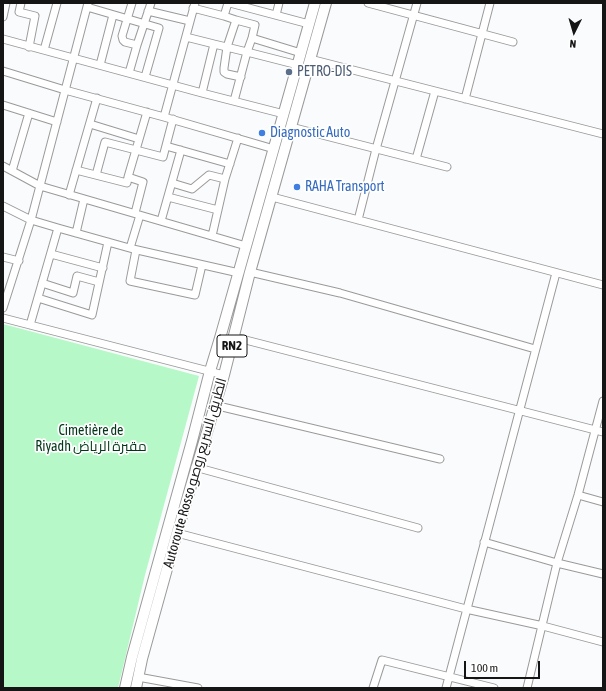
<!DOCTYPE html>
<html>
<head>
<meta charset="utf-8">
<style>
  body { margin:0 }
  #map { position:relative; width:606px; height:691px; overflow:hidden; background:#fafbfc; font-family:"Asap Condensed",sans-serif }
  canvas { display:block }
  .frame { position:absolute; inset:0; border:4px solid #151516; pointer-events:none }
  .north { position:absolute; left:554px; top:12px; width:40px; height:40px; -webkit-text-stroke:3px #fff; paint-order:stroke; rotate:185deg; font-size:11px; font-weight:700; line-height:16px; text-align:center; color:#151516 }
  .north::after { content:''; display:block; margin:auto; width:14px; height:18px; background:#151516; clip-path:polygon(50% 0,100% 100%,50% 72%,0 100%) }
  .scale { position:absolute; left:464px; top:661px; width:76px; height:18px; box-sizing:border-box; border:2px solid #151516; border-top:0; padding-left:5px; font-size:12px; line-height:14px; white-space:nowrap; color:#151516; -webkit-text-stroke:3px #fff; paint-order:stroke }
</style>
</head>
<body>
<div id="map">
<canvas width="606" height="691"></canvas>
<div class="frame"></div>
<div class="north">N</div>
<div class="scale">100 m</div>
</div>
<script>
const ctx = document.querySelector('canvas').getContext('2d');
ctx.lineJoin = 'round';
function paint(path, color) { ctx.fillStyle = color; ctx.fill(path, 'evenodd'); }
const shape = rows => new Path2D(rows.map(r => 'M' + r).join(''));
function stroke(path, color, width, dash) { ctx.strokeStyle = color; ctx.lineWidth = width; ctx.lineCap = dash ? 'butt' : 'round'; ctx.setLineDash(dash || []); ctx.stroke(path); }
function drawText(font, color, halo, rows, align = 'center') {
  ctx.font = font + ' "Asap Condensed",Cairo,sans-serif'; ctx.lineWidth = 3.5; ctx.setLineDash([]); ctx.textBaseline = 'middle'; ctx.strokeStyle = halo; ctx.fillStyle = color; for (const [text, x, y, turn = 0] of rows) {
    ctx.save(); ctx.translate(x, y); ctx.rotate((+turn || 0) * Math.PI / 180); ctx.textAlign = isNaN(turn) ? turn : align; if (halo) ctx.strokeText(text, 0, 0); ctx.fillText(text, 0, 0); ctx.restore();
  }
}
paint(shape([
  [3,324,199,376,145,575,118,688,3,688]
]), '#b7f8c8');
const minor = shape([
  [21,3,19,12,35,16,29,47],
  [132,3,122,36,123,40,125,42,137,45],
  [230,3,309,24],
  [368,3,513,42],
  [87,7,159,28,145,77],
  [193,8,224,16,228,3],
  [148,11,190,21],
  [276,15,279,3],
  [224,16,236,20,227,47,224,68,224,72,227,74,241,77],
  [3,17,6,3],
  [236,20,255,25,252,38],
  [3,39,202,93,214,44,186,37],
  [214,44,247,52,234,101],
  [44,50,57,3],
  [310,59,603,134],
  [100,65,113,15],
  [298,65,247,52,252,38,301,53],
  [3,71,65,90,164,117,274,149],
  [129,73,137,45,151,3],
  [202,93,284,114],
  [465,99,490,3],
  [3,105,57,122],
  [164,117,195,3],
  [90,124,139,139],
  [291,127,447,167],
  [166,146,230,164],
  [416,159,435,91],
  [3,166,40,186,246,246],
  [76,170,127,183,128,177,143,182,135,213],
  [12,171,29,113],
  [96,175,105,142,163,157,173,119],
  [128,177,147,112],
  [172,183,192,189,209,175,225,179,238,138],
  [69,195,97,98],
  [168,197,218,210],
  [272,197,603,285],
  [3,206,31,220,58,228,133,249,239,273],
  [358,220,376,149,417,3],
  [161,221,181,150],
  [76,233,84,199],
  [212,236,225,179],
  [130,248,140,215],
  [136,250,130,281,195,295,202,265],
  [51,254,103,268],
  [3,257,19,261],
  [250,272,340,293,535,349],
  [42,283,73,293,77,276,99,282],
  [38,298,92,315,108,242],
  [3,308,31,220,88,3],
  [3,318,224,375],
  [30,325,58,228],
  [234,337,603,432],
  [214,405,440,459],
  [195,467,418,528],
  [578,495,603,502],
  [177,533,466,609,543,626,603,642],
  [484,542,557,563,603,574],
  [138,677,198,688],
  [373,688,382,660,494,688],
  [446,688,556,273],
  [527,688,557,563,578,495,603,401]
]);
const highway = shape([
  [125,688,132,657,192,441,210,371,220,338,315,3],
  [136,688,142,659,177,533,224,375,250,272,326,3]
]);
stroke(minor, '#9a9a9b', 9);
stroke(highway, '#9a9a9b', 12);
stroke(minor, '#fff', 7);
stroke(highway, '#fff', 10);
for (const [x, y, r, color] of [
  [289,72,4,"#5c6f8a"],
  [262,133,4,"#3f7fe0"],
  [297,187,4,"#3f7fe0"]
]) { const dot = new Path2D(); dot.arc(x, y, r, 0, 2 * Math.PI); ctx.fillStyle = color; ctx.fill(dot); stroke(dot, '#fff', 1.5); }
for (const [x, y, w] of [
  [232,346,30]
]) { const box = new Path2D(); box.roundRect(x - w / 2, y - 11, w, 22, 3); ctx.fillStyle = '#fff'; ctx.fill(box); stroke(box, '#151516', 1); }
drawText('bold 13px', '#151516', null, [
  ["RN2",232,346]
]);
drawText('14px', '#4e5e75', '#fff', [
  ["PETRO-DIS",297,72]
], 'left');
drawText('14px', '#366cbe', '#fff', [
  ["Diagnostic Auto",270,133],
  ["RAHA Transport",305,187]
], 'left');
drawText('14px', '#023619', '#fff', [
  ["Cimetière de",91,431],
  ["Riyadh مقبرة الرياض",91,447]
]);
drawText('14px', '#151516', '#fff', [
  ["Autoroute Rosso الطريق السريع روصو",195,473,-74]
]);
</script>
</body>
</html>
